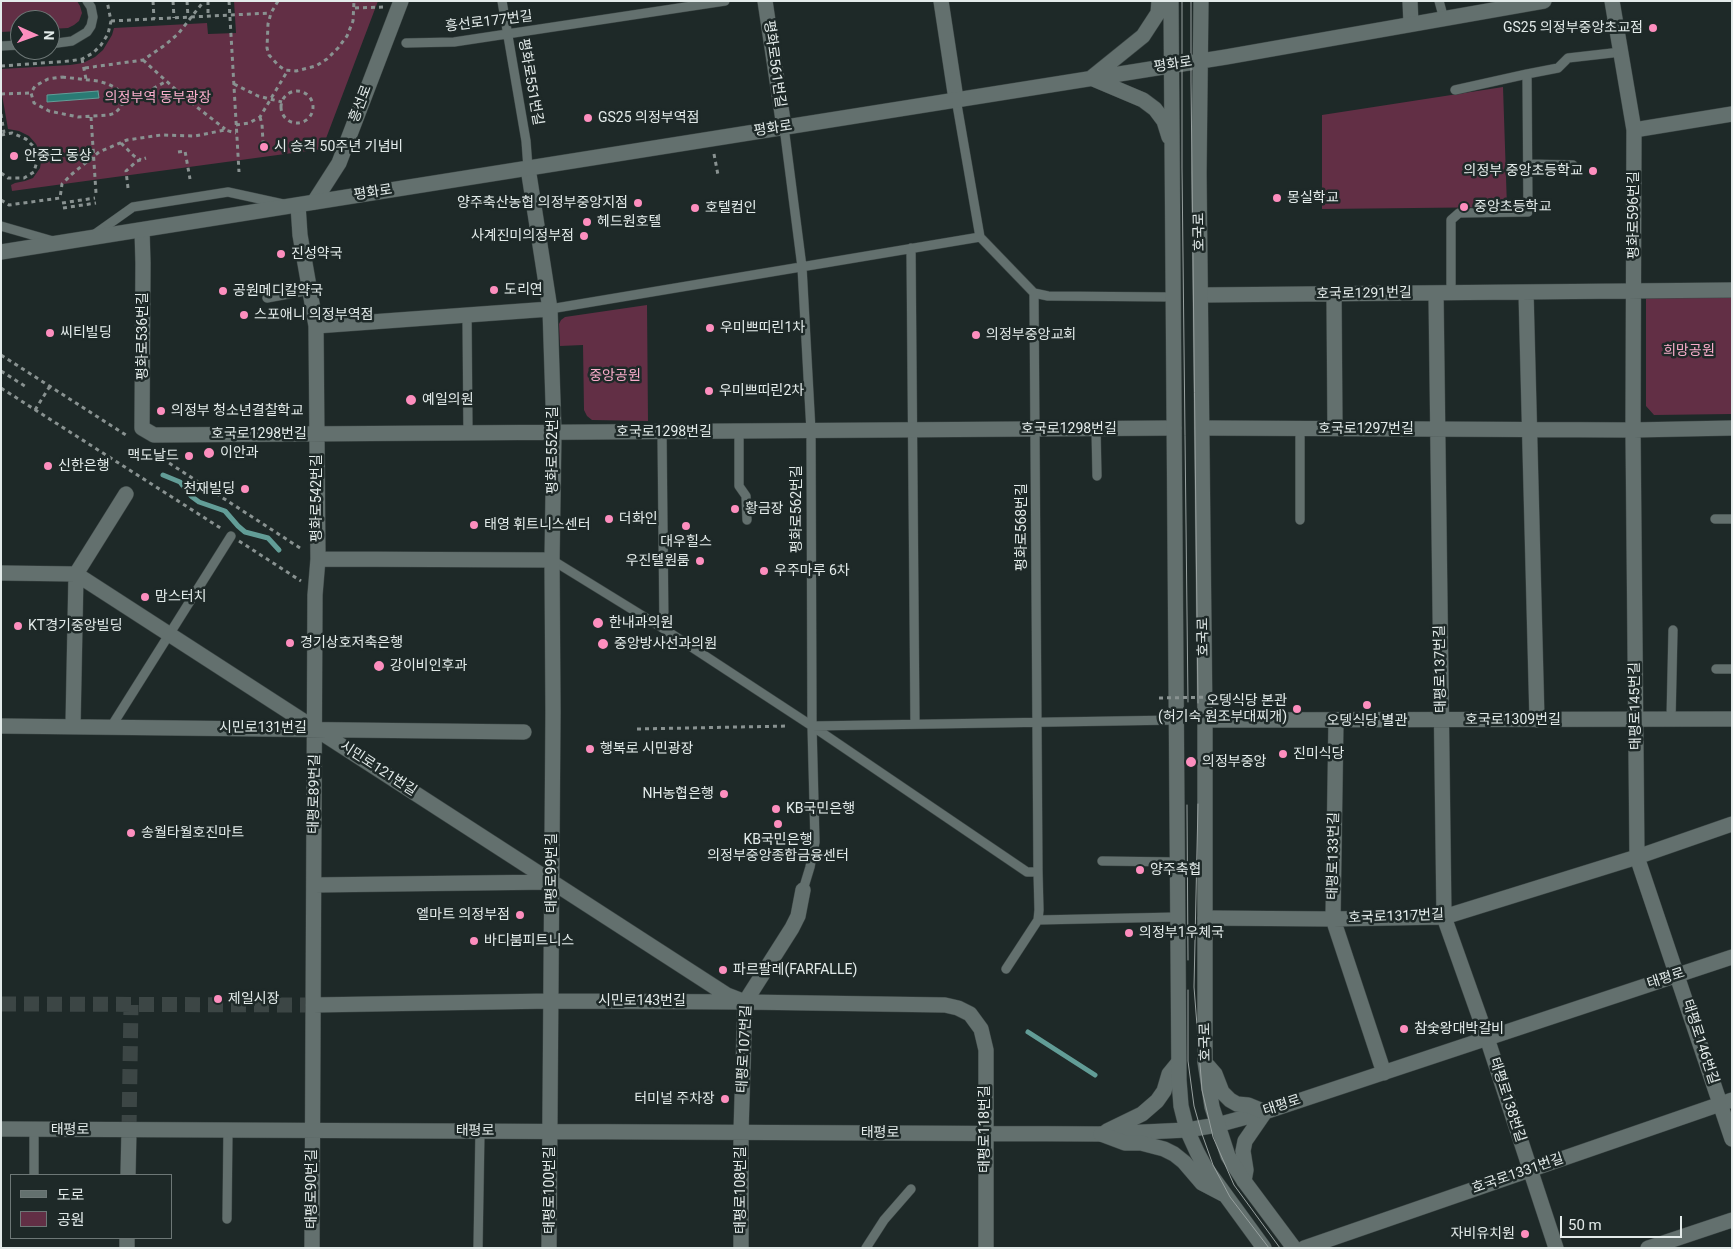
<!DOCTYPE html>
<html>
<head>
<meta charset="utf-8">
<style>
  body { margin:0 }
  #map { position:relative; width:1733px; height:1249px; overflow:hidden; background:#1e2928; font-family:Roboto,"Noto Sans KR",sans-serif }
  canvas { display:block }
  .frame { position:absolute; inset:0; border:2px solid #e3ebea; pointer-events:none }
  .legend { position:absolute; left:10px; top:1174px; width:162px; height:65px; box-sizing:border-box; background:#1e2928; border:1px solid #6d7776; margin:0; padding:6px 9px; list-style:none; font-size:15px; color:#e3ebea }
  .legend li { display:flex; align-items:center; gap:10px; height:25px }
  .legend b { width:25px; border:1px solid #6d7776 }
  .north { position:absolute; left:10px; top:10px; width:50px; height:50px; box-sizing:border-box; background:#1e2928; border:1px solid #6d7776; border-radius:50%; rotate:92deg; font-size:14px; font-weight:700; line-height:20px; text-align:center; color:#e3ebea }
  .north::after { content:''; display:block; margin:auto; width:18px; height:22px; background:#fd8ebe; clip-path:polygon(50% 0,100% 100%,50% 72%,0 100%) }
  .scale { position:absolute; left:1560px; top:1216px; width:122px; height:22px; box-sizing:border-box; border:2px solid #e3ebea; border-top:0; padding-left:6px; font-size:15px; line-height:18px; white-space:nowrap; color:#e3ebea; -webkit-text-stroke:4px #1e2928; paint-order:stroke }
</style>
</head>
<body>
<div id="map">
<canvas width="1733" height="1249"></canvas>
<div class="frame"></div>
<ul class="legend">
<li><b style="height:6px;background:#63706e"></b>도로</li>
<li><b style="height:14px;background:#622f45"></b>공원</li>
</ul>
<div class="north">N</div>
<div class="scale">50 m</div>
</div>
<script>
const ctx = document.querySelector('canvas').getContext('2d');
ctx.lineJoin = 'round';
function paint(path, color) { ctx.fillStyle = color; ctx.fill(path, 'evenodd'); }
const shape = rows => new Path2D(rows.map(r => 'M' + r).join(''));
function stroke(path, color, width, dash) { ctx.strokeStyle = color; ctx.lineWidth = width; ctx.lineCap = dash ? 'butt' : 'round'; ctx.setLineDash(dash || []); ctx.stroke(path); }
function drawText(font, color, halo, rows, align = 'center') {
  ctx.font = font + ' Roboto,"Noto Sans KR",sans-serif'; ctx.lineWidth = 5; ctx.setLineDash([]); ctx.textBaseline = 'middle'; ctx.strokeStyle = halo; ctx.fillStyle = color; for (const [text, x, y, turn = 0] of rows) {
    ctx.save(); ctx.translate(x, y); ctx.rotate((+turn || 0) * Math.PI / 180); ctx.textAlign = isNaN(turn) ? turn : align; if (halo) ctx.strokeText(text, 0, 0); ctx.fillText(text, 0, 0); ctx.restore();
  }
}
paint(shape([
  [13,1,77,1,80,6,82,13,79,21,74,25,68,28,50,29,50,20,20,20,20,31,1,32,1,2],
  [234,1,378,1,322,149,12,191,11,185,15,183,25,181,33,178,40,168,41,162,40,152,36,144,29,136,19,131,8,129,1,89,1,69,70,65,83,63,95,57,103,50,112,35,114,28,207,23,208,34,236,33],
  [1503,87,1507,207,1322,209,1322,115],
  [1646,296,1732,296,1732,414,1654,415,1646,406],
  [647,305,648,421,592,420,587,416,584,410,583,345,560,346,559,324,561,320,565,317]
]), '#622f45');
const water = shape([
  [98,91,99,98,47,102,47,95,98,91]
]);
paint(water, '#2a7b74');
stroke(water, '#629d97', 1);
stroke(shape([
  [163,475,180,482,191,496,199,502,225,511,238,526,245,532,268,538,279,550],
  [1028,1032,1095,1075]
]), '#629d97', 5);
stroke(shape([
  [1,1004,313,1005],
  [129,1130,131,1005]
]), '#3c4645', 15, [15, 8]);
const lane = shape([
  [502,1,526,141,528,168],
  [1439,1,1444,19],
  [406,43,454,42,725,1],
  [50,44,72,41,87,32,91,26,93,17,91,7,87,1],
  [1,46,20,45],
  [1455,90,1527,74],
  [956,99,980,237,1034,293,1038,872,1039,910,1038,920,1006,969],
  [784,127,802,267,811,431,812,726,815,842,810,867,803,890],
  [1528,164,1573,165],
  [1,226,53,241],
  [95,234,133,207,228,192,283,204],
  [911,248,915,724],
  [1034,293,1048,296,1174,297],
  [1451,293,1451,220,1459,213,1528,212,1527,74,1558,68,1568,58,1621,52],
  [267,298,310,290],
  [550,309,980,237],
  [467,315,468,433],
  [1096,429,1097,476],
  [739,431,739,486,746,496,747,520],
  [662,432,664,629,812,726,1027,872,1038,872],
  [1715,519,1732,519],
  [1300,520,1300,428],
  [552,560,664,629],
  [1716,669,1732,669],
  [1671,719,1673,630],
  [812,726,1176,720],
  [111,727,231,536],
  [1102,861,1177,862],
  [1038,920,1177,917],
  [34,1175,34,1129],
  [227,1219,228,1130],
  [478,1248,480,1131],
  [866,1248,884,1220,911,1189]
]);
const street = shape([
  [765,1,784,127],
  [941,1,956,99],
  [1410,1,1411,24],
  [1612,1,1634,130,1633,430,1637,857,1732,1139],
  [1634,130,1732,114],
  [528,168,550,309,554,433,552,560,553,712,549,1248],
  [314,202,339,163,401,1],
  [298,205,300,235,316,326,318,559,315,595,312,1248],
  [142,230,143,263,142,428,154,435,1174,428],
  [1526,292,1537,720],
  [1436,293,1444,917,1487,1038,1556,1248],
  [1334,294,1335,428],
  [1202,295,1732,290],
  [316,326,550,309],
  [1202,428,1633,430,1732,428],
  [318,559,552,560],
  [1,573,76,574,727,995,740,1000],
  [1205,720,1732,719],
  [1336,720,1333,919,1384,1073],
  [1,726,524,732],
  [73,726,76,574,126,494],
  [314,885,552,882],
  [1205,918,1333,919,1444,917,1637,857,1732,824],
  [313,1005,551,1001,745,1002,945,1005,958,1008,970,1014,981,1029,986,1050,986,1248],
  [1,1129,1101,1134,1187,1130,1217,1125,1265,1112,1732,957],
  [1107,1131,1142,1114,1157,1101,1164,1091,1169,1074,1178,1063],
  [128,1175,129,1130],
  [1244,1181,1246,1170,1243,1151,1245,1141,1265,1112],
  [127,1248,127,1238],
  [741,1248,741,1132,745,1002,792,928,798,916,803,890],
  [1304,1248,1732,1100],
  [1648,1248,1732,1220]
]);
const secondary = shape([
  [1159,1,1158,13,1143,36,1091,78,1143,100,1155,109,1164,121,1169,137],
  [1171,1,1179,1080,1181,1106,1187,1130,1197,1152,1205,1167,1264,1248],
  [1201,1,1199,173,1205,720,1205,1062,1212,1107,1228,1156,1244,1181,1294,1248],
  [1,252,1226,57,1544,1],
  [1208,1066,1215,1074,1222,1092,1230,1100,1237,1104,1248,1105,1265,1112],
  [1101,1134,1125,1143,1141,1143,1164,1149,1174,1154,1184,1162,1202,1183,1223,1194]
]);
stroke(lane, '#3c4645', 10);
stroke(street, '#3c4645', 16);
stroke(secondary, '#3c4645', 16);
stroke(shape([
  [153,1,154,19],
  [173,1,174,18],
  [187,1,188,17],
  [208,1,208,16],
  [229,1,239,172],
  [278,1,271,13,268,24,267,48,269,55,279,66,285,70,296,71,316,66,327,59,338,48,347,36,353,21,354,1],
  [355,8,383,7],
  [111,21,271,13],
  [82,59,86,79],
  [143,60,184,97,225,129],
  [1,66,70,61,82,59,93,53,101,45,108,34,111,21,107,1],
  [85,68,143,60,165,45,178,34,204,1],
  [62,77,98,81,108,84,116,88,121,93,123,97,122,106,115,113,109,115,78,117,49,111,34,103,31,93,35,86,48,79,62,77],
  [234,84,258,96,282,102],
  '281 107a16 16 0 1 1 32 0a16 16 0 1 1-32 0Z',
  [1,94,31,93],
  [123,97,139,96,167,81],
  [1,114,4,133],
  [91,117,96,193],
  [260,117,262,124,263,142],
  [236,125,249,123,260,117,288,70],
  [1,135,12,133,26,139,35,148,37,161,34,172,24,178,8,178,1,173],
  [121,143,134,156,141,160],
  [178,152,185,151,190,179],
  [714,154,718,175],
  [128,188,126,171,137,161,146,158],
  [1,200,9,205,60,198,62,184,72,174,99,152,127,140,161,135,195,136,225,130,236,133],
  [62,203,95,198],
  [63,208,96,203],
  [1,355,129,437],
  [1,371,28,388],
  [1,388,222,529],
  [35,410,50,386],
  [149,450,300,548],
  [239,541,301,581],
  [637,729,789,726]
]), '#899291', 3, [4, 4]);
stroke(lane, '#63706e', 9);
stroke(street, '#63706e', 15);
stroke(secondary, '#63706e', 15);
stroke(shape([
  [1182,1,1182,168,1188,702],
  [1191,1,1191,82,1198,703],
  [1198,804,1194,987,1202,1090,1213,1137,1234,1185,1280,1248],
  [1187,805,1188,960],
  [1188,990,1188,1061,1194,1106,1202,1134,1213,1165,1230,1197,1269,1248]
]), '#98a1a0', 1);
stroke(shape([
  [1159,698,1219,697]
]), '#899291', 3, [4, 4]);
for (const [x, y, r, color] of [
  [1653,28,5,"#fd8ebe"],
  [588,118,5,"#fd8ebe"],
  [264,147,5,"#fd8ebe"],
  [14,156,5,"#fd8ebe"],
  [1593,171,5,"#fd8ebe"],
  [1277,198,5,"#fd8ebe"],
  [638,203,5,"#fd8ebe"],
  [1464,207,5,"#fd8ebe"],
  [695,208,5,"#fd8ebe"],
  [587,222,5,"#fd8ebe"],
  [584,236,5,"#fd8ebe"],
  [281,254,5,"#fd8ebe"],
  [494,290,5,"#fd8ebe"],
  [223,291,5,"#fd8ebe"],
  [244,315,5,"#fd8ebe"],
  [710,328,5,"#fd8ebe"],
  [50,333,5,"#fd8ebe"],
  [976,335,5,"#fd8ebe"],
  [709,391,5,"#fd8ebe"],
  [411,400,6,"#fd8ebe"],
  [161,411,5,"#fd8ebe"],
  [209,453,6,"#fd8ebe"],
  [189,456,5,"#fd8ebe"],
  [48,466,5,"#fd8ebe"],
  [245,489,5,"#fd8ebe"],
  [735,509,5,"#fd8ebe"],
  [609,519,5,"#fd8ebe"],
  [474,525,5,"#fd8ebe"],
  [686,526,5,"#fd8ebe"],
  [700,561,5,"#fd8ebe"],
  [764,571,5,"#fd8ebe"],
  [145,597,5,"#fd8ebe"],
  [598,623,6,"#fd8ebe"],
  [18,626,5,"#fd8ebe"],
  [290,643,5,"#fd8ebe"],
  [603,644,6,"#fd8ebe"],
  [379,666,6,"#fd8ebe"],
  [1367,705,5,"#fd8ebe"],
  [1297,709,5,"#fd8ebe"],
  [590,749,5,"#fd8ebe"],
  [1283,754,5,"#fd8ebe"],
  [1191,762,6,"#fd8ebe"],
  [724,794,5,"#fd8ebe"],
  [776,809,5,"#fd8ebe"],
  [778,824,5,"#fd8ebe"],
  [131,833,5,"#fd8ebe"],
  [1140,870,5,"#fd8ebe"],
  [520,915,5,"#fd8ebe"],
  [1129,933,5,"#fd8ebe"],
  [474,941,5,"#fd8ebe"],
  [723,970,5,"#fd8ebe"],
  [218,999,5,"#fd8ebe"],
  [1404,1029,5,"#fd8ebe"],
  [725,1099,5,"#fd8ebe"],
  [1525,1234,5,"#fd8ebe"]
]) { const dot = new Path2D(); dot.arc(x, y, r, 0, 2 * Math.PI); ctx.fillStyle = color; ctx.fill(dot); stroke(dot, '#1e2928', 2); }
drawText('14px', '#e3ebea', '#1e2928', [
  ["흥선로177번길",489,22,-7],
  ["평화로561번길",774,64,82],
  ["평화로",1173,65,-9],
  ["평화로551번길",530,82,80],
  ["흥선로",361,104,-69],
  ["평화로",773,129,-9],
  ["평화로",373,193,-9],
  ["평화로596번길",1634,215,-90],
  ["호국로",1200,232,-91],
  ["호국로1291번길",1364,294,-1],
  ["평화로536번길",143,336,-90],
  ["호국로1298번길",1069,429],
  ["호국로1297번길",1366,429],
  ["호국로1298번길",664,432],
  ["호국로1298번길",259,434],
  ["평화로552번길",553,450,-90],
  ["평화로542번길",317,498,-90],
  ["평화로562번길",797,509,-90],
  ["평화로568번길",1022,527,-90],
  ["호국로",1204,637,-91],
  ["태평로137번길",1441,669,-91],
  ["태평로145번길",1636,706,-91],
  ["호국로1309번길",1513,720],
  ["시민로131번길",263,728],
  ["시민로121번길",378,769,33],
  ["태평로89번길",315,794,-89],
  ["태평로133번길",1334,856,-89],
  ["태평로99번길",552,873,-90],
  ["호국로1317번길",1396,917,-2],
  ["태평로",1666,979,-18],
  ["시민로143번길",642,1001],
  ["호국로",1206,1042,-91],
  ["태평로146번길",1700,1042,72],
  ["태평로107번길",745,1049,-87],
  ["태평로138번길",1507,1100,72],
  ["태평로",1282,1106,-18],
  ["태평로118번길",985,1129,-90],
  ["태평로",70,1130],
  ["태평로",475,1131],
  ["태평로",880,1133],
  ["호국로1331번길",1518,1174,-19],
  ["태평로90번길",312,1189,-90],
  ["태평로100번길",550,1190,-90],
  ["태평로108번길",741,1190,-90]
]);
drawText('14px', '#e3ebea', '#1e2928', [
  ["GS25 의정부중앙초교점",1643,28,"right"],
  ["GS25 의정부역점",598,118],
  ["시 승격 50주년 기념비",274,147],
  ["안중근 동상",24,156],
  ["의정부 중앙초등학교",1583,171,"right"],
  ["몽실학교",1287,198],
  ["양주축산농협 의정부중앙지점",628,203,"right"],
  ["중앙초등학교",1474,207],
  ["호텔컴인",705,208],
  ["헤드원호텔",597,222],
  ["사계진미의정부점",574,236,"right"],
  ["진성약국",291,254],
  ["도리연",504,290],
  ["공원메디칼약국",233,291],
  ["스포애니 의정부역점",254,315],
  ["우미쁘띠린1차",720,328],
  ["씨티빌딩",60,333],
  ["의정부중앙교회",986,335],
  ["우미쁘띠린2차",719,391],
  ["예일의원",422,400],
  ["의정부 청소년결찰학교",171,411],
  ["이안과",220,453],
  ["맥도날드",179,456,"right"],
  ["신한은행",58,466],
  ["천재빌딩",235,489,"right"],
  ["황금장",745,509],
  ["더화인",619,519],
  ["태영 휘트니스센터",484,525],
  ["대우힐스",686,542,"center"],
  ["우진텔원룸",690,561,"right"],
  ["우주마루 6차",774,571],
  ["맘스터치",155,597],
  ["한내과의원",609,623],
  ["KT경기중앙빌딩",28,626],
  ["경기상호저축은행",300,643],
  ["중앙방사선과의원",614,644],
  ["강이비인후과",390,666],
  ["오뎅식당 본관",1287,701,"right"],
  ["(허기숙 원조부대찌개)",1287,717,"right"],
  ["오뎅식당 별관",1367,721,"center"],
  ["행복로 시민광장",600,749],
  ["진미식당",1293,754],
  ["의정부중앙",1202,762],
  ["NH농협은행",714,794,"right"],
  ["KB국민은행",786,809],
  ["송월타월호진마트",141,833],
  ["KB국민은행",778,840,"center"],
  ["의정부중앙종합금융센터",778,856,"center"],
  ["양주축협",1150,870],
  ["엘마트 의정부점",510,915,"right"],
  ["의정부1우체국",1139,933],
  ["바디붐피트니스",484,941],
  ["파르팔레(FARFALLE)",733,970],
  ["제일시장",228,999],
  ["참숯왕대박갈비",1414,1029],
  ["터미널 주차장",715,1099,"right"],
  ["자비유치원",1515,1234,"right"]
], 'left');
drawText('14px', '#f9adcb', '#1e2928', [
  ["의정부역 동부광장",158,98],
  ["희망공원",1689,351],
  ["중앙공원",615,376]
]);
</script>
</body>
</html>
